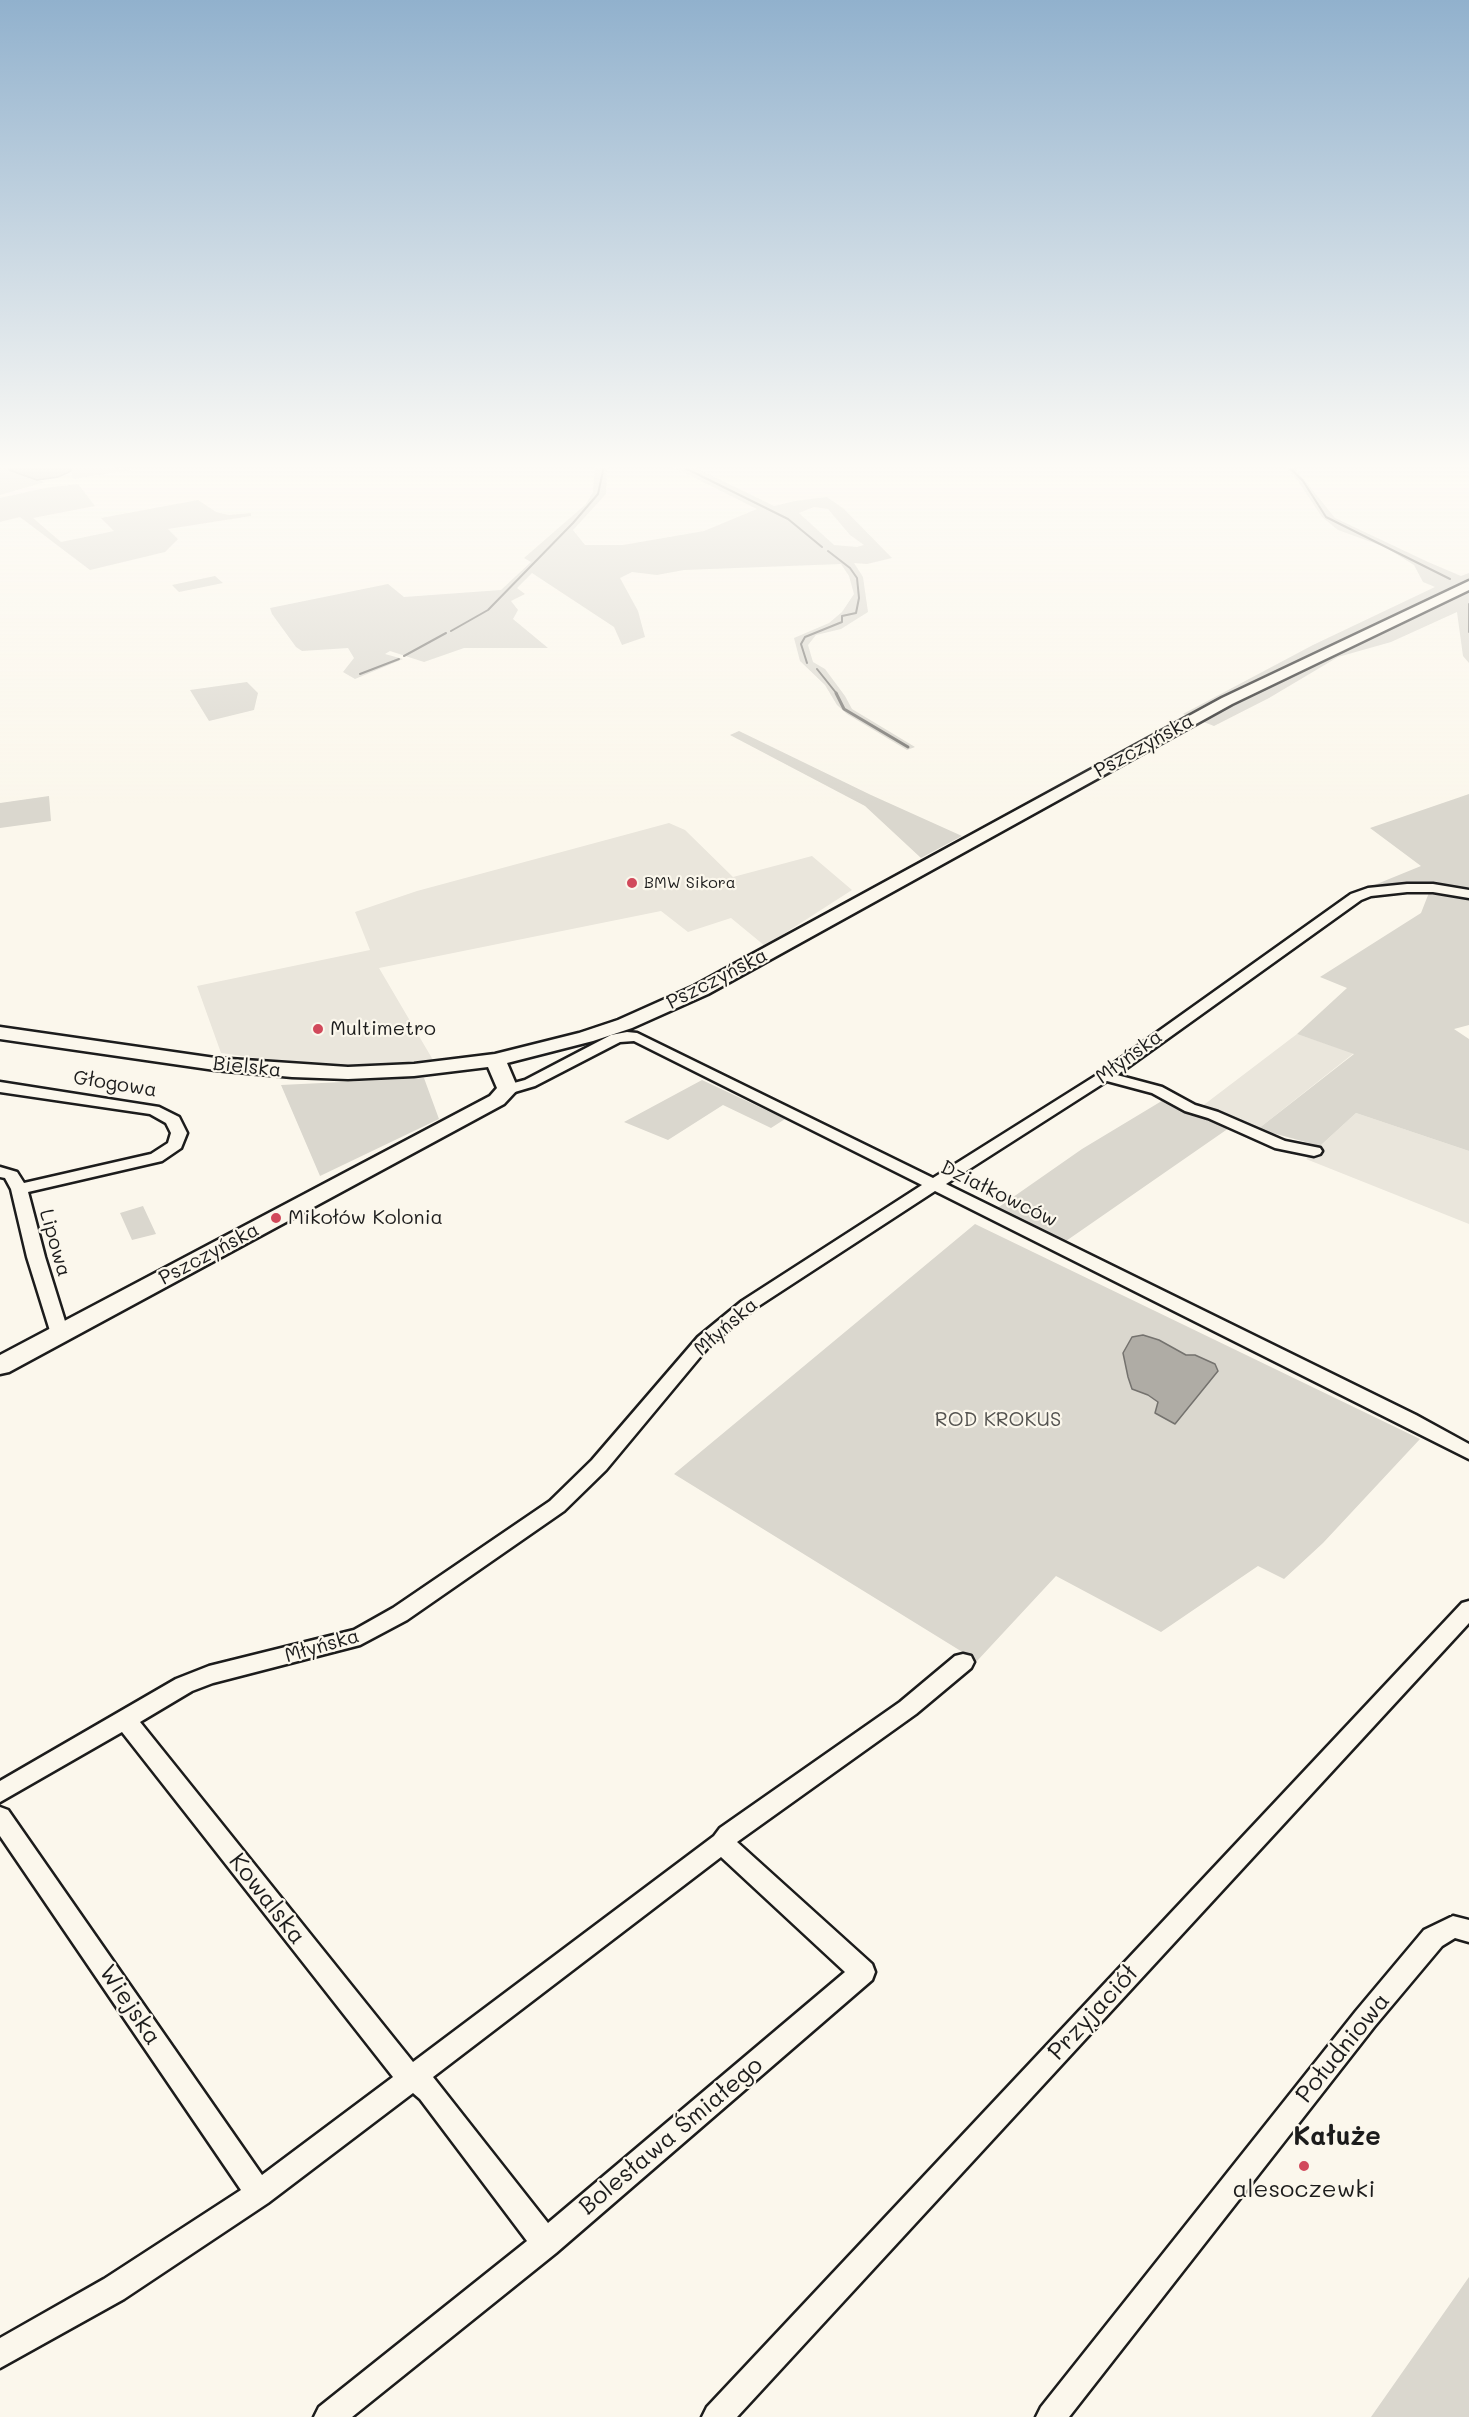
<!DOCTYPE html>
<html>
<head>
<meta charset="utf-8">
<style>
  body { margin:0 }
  canvas { display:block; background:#fbf7ec }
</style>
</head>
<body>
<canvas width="1469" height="2417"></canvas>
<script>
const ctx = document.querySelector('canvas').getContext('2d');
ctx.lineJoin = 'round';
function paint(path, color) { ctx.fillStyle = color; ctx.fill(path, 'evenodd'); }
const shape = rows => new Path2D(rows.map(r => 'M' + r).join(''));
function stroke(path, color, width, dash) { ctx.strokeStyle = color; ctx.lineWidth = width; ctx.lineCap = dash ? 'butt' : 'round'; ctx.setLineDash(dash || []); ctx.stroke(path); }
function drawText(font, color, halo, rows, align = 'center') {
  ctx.font = font + ' Mali,sans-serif'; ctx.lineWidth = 4.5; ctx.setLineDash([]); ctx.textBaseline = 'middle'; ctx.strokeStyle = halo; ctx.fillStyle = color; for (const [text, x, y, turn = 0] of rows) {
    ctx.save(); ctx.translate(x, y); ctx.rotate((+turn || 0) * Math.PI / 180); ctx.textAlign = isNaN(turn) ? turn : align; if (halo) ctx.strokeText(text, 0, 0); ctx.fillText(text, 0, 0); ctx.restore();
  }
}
paint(shape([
  [669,823,685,830,733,877,812,856,852,890,765,946,731,918,688,932,661,911,379,968,433,1060,362,1066,293,1063,221,1053,197,986,370,950,355,912,417,891],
  [1297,1034,1354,1053,1258,1129,1201,1107],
  [1356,1113,1469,1151,1469,1224,1306,1159]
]), '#eae6dc');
paint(shape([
  [0,466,16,466,9,470,45,482,0,495],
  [70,466,99,466,132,470,73,479],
  [595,466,610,466,607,468,606,494,573,530,585,545,623,545,704,531,757,509,671,466,692,466,774,506,795,501,827,497,844,509,892,558,867,564,854,563,863,577,868,612,841,629,816,635,808,645,813,662,825,669,845,696,852,709,915,747,907,750,847,714,837,705,825,685,800,661,794,638,829,623,842,612,854,594,849,576,841,564,684,570,657,575,632,572,620,578,638,611,645,637,622,645,614,627,532,573,517,588,525,594,511,601,518,610,513,619,548,648,464,648,424,662,390,651,385,654,403,659,355,679,343,672,354,658,348,648,302,651,296,647,272,614,270,608,388,584,404,597,501,590,531,562,524,558,586,504,593,492],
  [814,507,828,509,850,535,864,545,857,547,834,545,799,513],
  [1285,466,1293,466,1335,518,1428,562,1461,576,1469,573,1469,663,1463,656,1457,612,1391,642,1338,657,1269,698,1214,726,1183,714,1313,645,1435,587,1423,582,1414,565,1385,547,1338,530,1322,517,1298,481],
  [78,484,95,506,33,518,61,542,114,531,101,518,198,500,216,512,229,515,251,513,251,516,168,529,178,539,165,552,90,570,20,517,0,522,0,498,45,488],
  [215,576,223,583,179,592,172,585],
  [247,682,258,693,254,710,209,721,190,690],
  [739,731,871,795,962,836,921,858,865,806,730,735],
  [1469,794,1469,1025,1454,1029,1469,1039,1469,1151,1356,1113,1320,1146,1258,1129,1354,1054,1297,1034,1347,988,1320,977,1421,913,1432,885,1372,886,1421,866,1370,828],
  [49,796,51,821,0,828,0,803],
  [424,1078,439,1119,320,1176,281,1085],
  [702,1080,785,1119,771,1128,723,1105,668,1140,624,1122],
  [1165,1099,1229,1128,1066,1241,996,1209,1082,1149],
  [143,1206,156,1234,132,1240,120,1213],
  [975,1224,1420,1439,1323,1543,1284,1579,1258,1566,1161,1632,1056,1576,977,1661,674,1474],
  [1469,2277,1469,2417,1371,2417]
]), '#dad7ce');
const water = shape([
  [16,466,70,466,71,471,58,477,37,480,9,470,16,466],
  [1143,1335,1159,1340,1186,1355,1195,1355,1215,1364,1218,1371,1175,1424,1155,1413,1158,1402,1148,1395,1132,1389,1128,1377,1123,1353,1132,1337,1143,1335]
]);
paint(water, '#afaca5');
stroke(water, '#74726e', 1.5);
stroke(shape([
  [681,466,788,519,822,547],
  [1288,466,1303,481,1326,517,1450,579],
  [1469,604,1469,632],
  [451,631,488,610,573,523,598,494,604,466],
  [404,656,446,633],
  [807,663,801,644,805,637,842,622,842,616,856,613,859,598,857,578,850,568,828,551],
  [817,669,837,694],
  [360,674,399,659]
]), '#74726e', 2);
stroke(shape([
  [836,693,844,709,908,747]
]), '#74726e', 3);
const street = shape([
  [1407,884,1433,884,1469,890,1469,898,1433,892,1407,892,1371,896,1361,900,1117,1075,1162,1087,1195,1105,1218,1112,1285,1141,1320,1148,1322,1151,1320,1154,1314,1156,1275,1148,1208,1118,1185,1111,1152,1093,1107,1081,946,1184,1416,1415,1469,1444,1469,1459,935,1191,754,1309,710,1345,606,1470,564,1511,407,1620,360,1645,213,1683,192,1691,140,1722,413,2062,714,1836,720,1828,900,1702,955,1656,963,1654,971,1656,974,1662,971,1668,916,1714,737,1842,872,1964,875,1972,872,1980,556,2253,352,2417,314,2417,319,2407,527,2241,420,2099,413,2093,268,2203,124,2299,0,2368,0,2338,104,2279,241,2190,0,1836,0,1807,8,1810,262,2175,393,2077,122,1732,0,1802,0,1781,176,1679,209,1666,354,1630,393,1608,550,1501,592,1460,698,1337,742,1301,922,1185,634,1041,620,1042,535,1086,508,1094,503,1092,500,1089,503,1086,525,1080,611,1035,627,1032,637,1033,933,1178,1100,1073,1351,894,1368,888,1407,884],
  [721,1857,845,1972,548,2223,433,2077,721,1857],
  [0,1082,159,1107,179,1117,187,1133,181,1148,162,1161,28,1192,45,1257,69,1334,66,1338,60,1340,54,1338,51,1334,27,1257,11,1189,5,1178,0,1177,0,1167,17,1172,24,1183,151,1154,168,1143,171,1133,166,1123,150,1114,0,1092,0,1082],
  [1469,1601,1469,1623,737,2417,702,2417,707,2407,1462,1603,1469,1601],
  [1453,1916,1469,1920,1469,1942,1455,1938,1442,1946,1374,2027,1069,2417,1036,2417,1041,2407,1356,2011,1424,1930,1453,1916]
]);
const secondary = shape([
  [1469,581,1469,590,1232,704,708,994,632,1028,593,1041,507,1063,518,1089,504,1104,9,1372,0,1374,0,1355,490,1096,497,1088,488,1067,414,1076,348,1079,292,1077,215,1070,0,1039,0,1027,215,1058,348,1067,414,1064,495,1054,579,1033,618,1020,694,986,1222,698,1469,581]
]);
stroke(street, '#1c1c1c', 5);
stroke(secondary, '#1c1c1c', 5);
paint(street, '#fbf7ec');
paint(secondary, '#fbf7ec');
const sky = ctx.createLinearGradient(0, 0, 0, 805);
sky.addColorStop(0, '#91b1cd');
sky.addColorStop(0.58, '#fdfbf6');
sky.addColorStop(1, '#fdfbf600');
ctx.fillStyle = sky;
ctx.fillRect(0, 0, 1469, 805);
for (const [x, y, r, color] of [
  [632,883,6,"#d1495b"],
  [318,1029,6,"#d1495b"],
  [276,1218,6,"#d1495b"],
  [1304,2166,6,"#d1495b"]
]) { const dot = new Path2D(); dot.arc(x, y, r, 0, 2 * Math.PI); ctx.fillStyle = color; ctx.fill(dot); stroke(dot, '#fbf7ec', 2); }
drawText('16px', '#1c1c1c', '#fbf7ec', [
  ["BMW Sikora",644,883]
], 'left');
drawText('20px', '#1c1c1c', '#fbf7ec', [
  ["Pszczyńska",1144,746,-29],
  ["Pszczyńska",717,979,-27],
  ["Młyńska",1129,1057,-36],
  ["Bielska",247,1067,6],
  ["Głogowa",115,1084,9],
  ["Działkowców",999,1194,26],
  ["Lipowa",55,1243,74],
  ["Pszczyńska",209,1254,-28],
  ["Młyńska",726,1327,-41],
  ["Młyńska",322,1646,-16]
]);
drawText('20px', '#1c1c1c', '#fbf7ec', [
  ["Multimetro",330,1029],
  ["Mikołów Kolonia",288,1218]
], 'left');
drawText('20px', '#555451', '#fbf7ec', [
  ["ROD KROKUS",998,1420]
]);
drawText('24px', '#1c1c1c', '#fbf7ec', [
  ["Kowalska",267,1899,52],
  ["Wiejska",130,2005,56],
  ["Przyjaciół",1093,2013,-47],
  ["Południowa",1343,2048,-51],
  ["Bolesława Śmiałego",671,2136,-40]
]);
drawText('24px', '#1c1c1c', '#fbf7ec', [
  ["alesoczewki",1304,2190]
]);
drawText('bold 26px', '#1c1c1c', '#fbf7ec', [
  ["Kałuże",1337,2137]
]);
</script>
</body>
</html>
